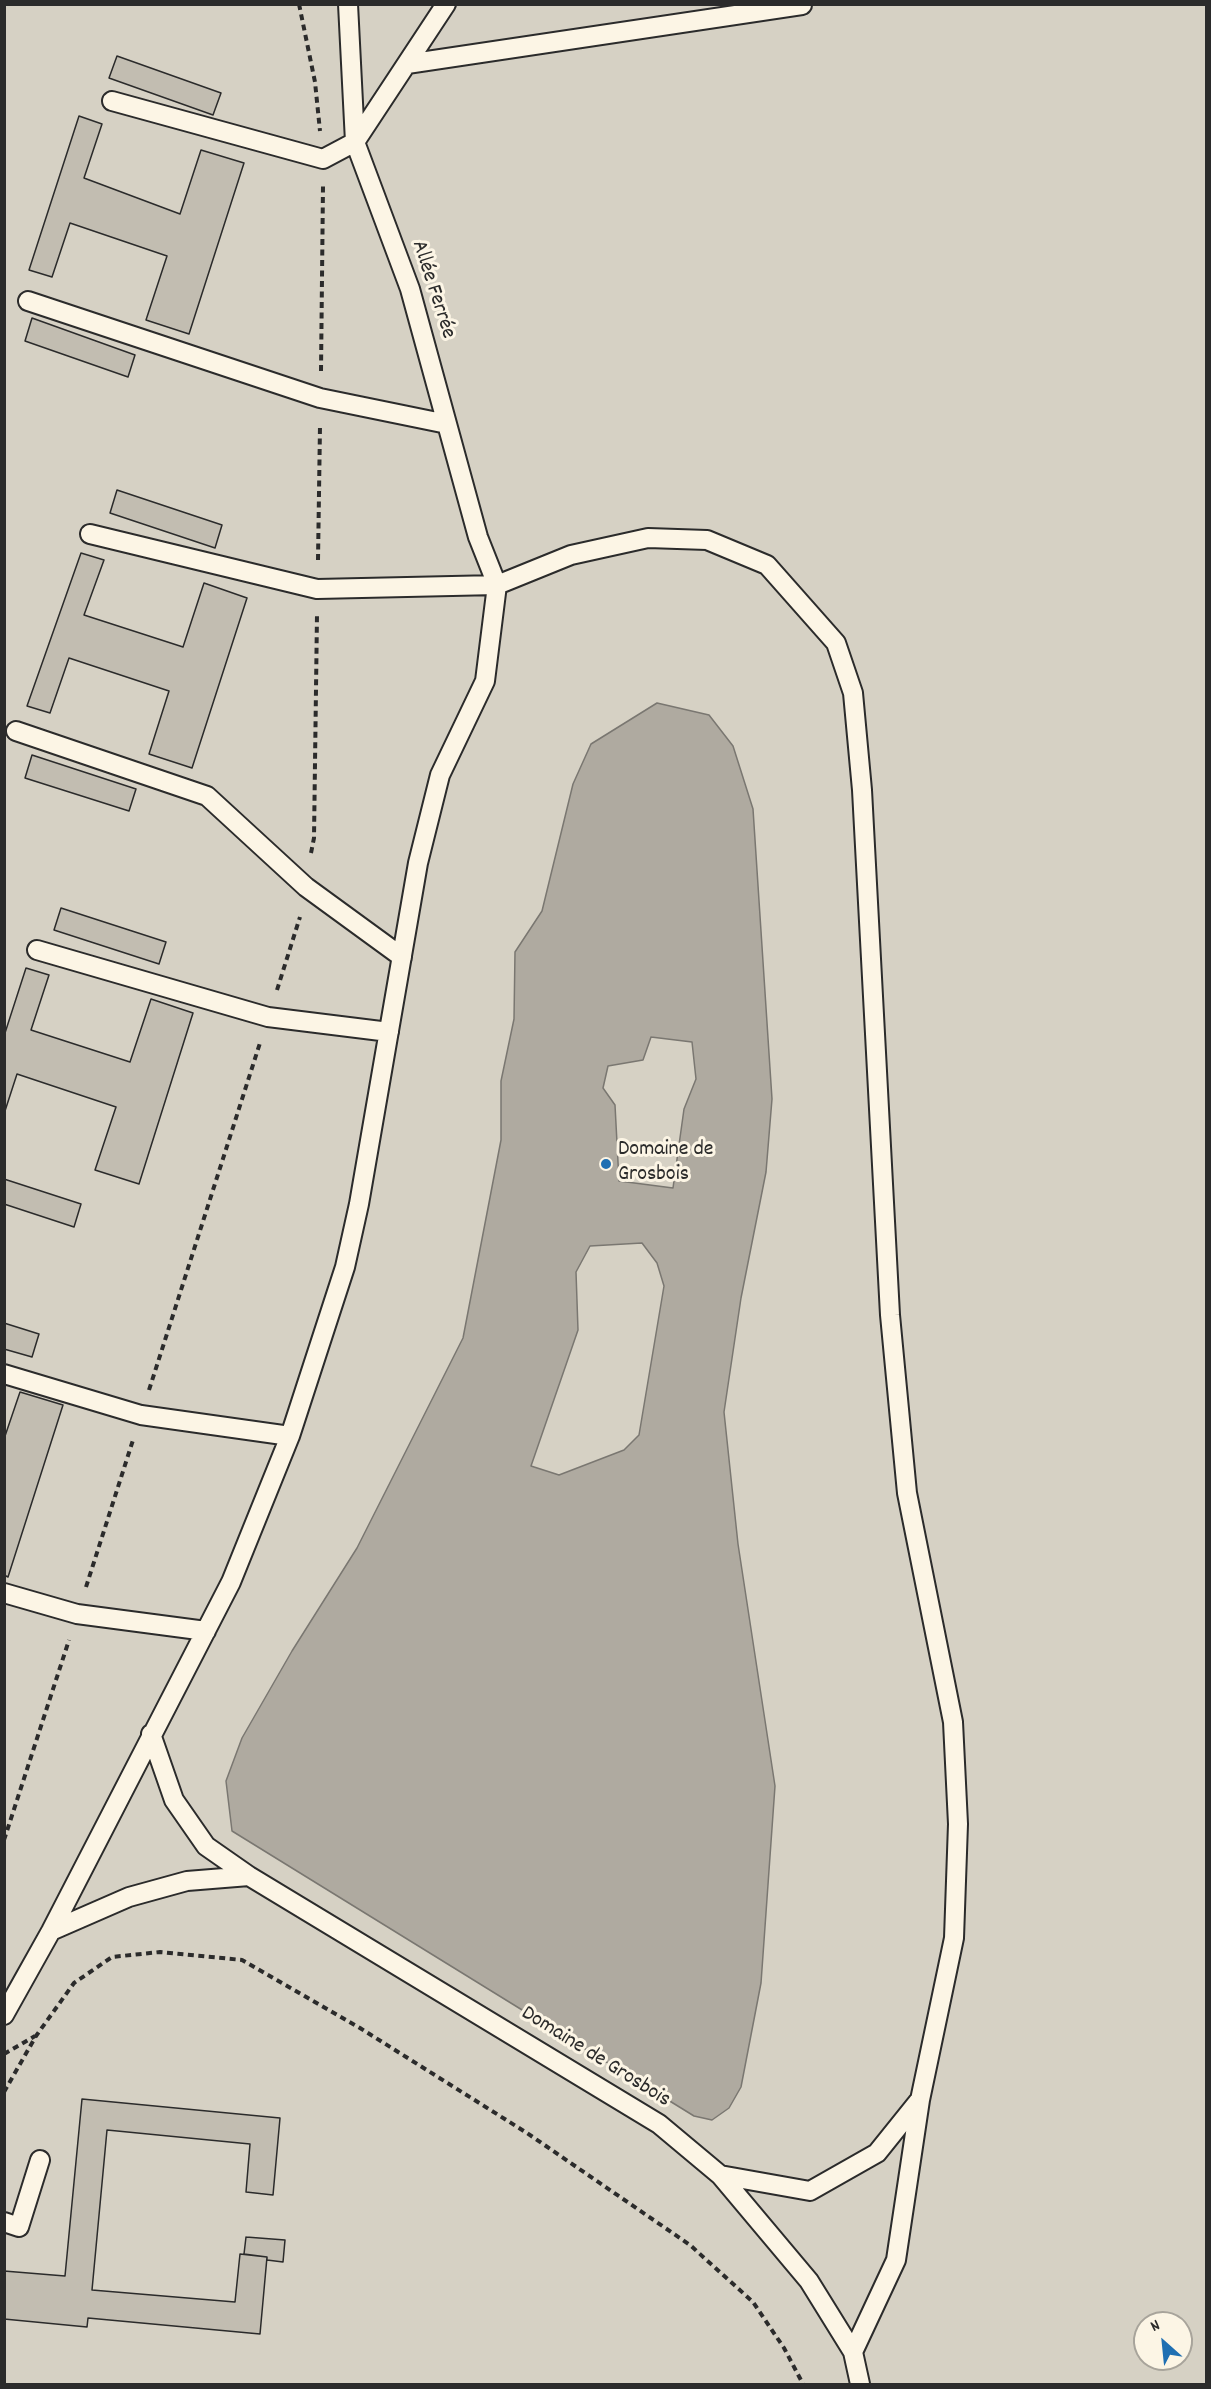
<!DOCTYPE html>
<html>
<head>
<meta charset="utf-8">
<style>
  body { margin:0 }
  #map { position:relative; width:1211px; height:2389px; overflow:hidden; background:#f4edde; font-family:Dekko,sans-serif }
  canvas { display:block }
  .frame { position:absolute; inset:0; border:6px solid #2b2b2b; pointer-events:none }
  .north { position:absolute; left:1133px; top:2311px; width:60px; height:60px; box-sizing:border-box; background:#fcf5e5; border:2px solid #a8a49b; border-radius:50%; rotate:333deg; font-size:16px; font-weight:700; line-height:24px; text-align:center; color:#2b2b2b }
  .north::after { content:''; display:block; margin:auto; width:21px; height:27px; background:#1f6fb2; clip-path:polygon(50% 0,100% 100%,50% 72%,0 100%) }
</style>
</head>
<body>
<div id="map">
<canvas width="1211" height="2389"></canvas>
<div class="frame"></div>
<div class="north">N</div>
</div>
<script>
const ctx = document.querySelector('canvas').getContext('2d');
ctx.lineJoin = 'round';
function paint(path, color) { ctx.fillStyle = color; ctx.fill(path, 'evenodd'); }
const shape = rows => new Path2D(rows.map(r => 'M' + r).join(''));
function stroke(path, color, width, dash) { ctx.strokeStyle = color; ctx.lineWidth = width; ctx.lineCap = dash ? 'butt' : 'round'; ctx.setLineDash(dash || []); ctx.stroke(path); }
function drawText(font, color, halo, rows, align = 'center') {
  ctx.font = font + ' Dekko,sans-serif'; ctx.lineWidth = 6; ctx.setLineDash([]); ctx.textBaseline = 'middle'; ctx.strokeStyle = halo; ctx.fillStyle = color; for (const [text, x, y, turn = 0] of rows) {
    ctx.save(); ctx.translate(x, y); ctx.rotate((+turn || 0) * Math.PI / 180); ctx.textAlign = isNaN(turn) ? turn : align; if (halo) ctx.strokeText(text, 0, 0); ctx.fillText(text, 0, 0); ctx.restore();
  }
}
paint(shape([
  [5,5,1206,5,1206,2384,5,2384],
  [1145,2323,1181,2323,1181,2359,1145,2359]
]), '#d6d1c4');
const water = shape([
  [657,703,709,715,733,746,753,809,772,1099,766,1172,741,1298,724,1412,738,1544,775,1786,761,1983,741,2087,729,2108,712,2120,694,2116,232,1831,226,1781,242,1738,292,1651,357,1548,463,1338,501,1140,501,1081,514,1019,515,952,542,911,573,784,591,744,657,703],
  [651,1037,692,1042,696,1079,684,1109,673,1188,619,1181,615,1105,603,1088,608,1066,643,1060,651,1037],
  [642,1243,657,1263,664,1286,639,1435,624,1450,559,1475,531,1466,578,1330,576,1272,590,1246,642,1243]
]);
paint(water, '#afaaa0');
stroke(water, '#7a7771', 1.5);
const building = shape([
  [117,56,221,93,213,115,109,78,117,56],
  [79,116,102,124,84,178,180,214,201,150,244,163,189,334,146,320,167,256,70,223,52,277,29,270,79,116],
  [32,318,135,355,128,377,25,341,32,318],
  [117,490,222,525,215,548,110,513,117,490],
  [81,553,104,560,84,615,183,647,204,583,247,598,192,768,149,754,169,691,69,658,50,713,27,706,81,553],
  [32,755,136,789,129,811,25,778,32,755],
  [61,908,166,942,159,964,54,930,61,908],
  [26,968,49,975,31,1030,130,1062,151,999,193,1013,139,1184,95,1170,116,1107,17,1074,4,1114,4,1036,26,968],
  [4,1179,81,1204,74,1227,4,1204,4,1179],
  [4,1323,39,1334,32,1357,4,1349,4,1323],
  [20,1392,63,1405,8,1577,4,1575,4,1439,20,1392],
  [82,2099,280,2118,273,2195,246,2192,250,2144,107,2130,92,2290,235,2302,240,2254,267,2257,260,2334,88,2318,87,2327,4,2319,4,2271,65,2276,82,2099],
  [246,2237,285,2240,283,2262,267,2260,267,2257,244,2254,246,2237]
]);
paint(building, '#c2bdb1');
stroke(building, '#2b2b2b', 1.5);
const service = shape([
  [407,64,802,5],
  [112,101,323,159,355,142,446,4],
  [28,301,320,398,447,424],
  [90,534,317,589,497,585,571,555,648,538,707,540,767,565,836,643,853,693,862,790,890,1315,907,1493,953,1722,958,1824,954,1938,920,2100,896,2260,853,2352,860,2384],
  [16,731,207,796,306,887,402,957],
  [37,950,268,1017,389,1032],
  [4,1374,141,1415,290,1436],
  [4,1593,77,1614,206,1631],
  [151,1734,174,1800,206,1846,249,1876,659,2124,720,2175,809,2281,853,2352],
  [51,1931,129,1897,187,1881,249,1876],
  [4,2015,51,1931,231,1582,290,1436,345,1267,359,1204,418,863,440,775,485,681,497,585,478,537,410,289,355,142,348,4],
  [720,2175,810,2191,877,2153,918,2102],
  [4,2222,19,2227,40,2160]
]);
stroke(service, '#2b2b2b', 22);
stroke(shape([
  [299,4,315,82,320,131],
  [321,371,323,186],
  [318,560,320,426],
  [311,853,314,838,317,615],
  [277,990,300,917],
  [149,1390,260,1043],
  [86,1587,133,1440],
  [4,1840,69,1640],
  [4,2054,35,2036],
  [4,2092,36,2036,74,1983,112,1957,160,1952,242,1960,360,2028,527,2133,690,2245,753,2302,784,2348,803,2384]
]), '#2b2b2b', 4, [6, 4.5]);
stroke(service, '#fcf5e5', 18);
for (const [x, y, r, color] of [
  [606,1164,6,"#1f6fb2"]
]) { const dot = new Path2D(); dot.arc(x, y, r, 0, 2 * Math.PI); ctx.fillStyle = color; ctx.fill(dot); stroke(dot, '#fcf5e5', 2); }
drawText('22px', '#2b2b2b', '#fcf5e5', [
  ["Allée Ferrée",432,290,72],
  ["Domaine de Grosbois",595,2058,32]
]);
drawText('22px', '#2b2b2b', '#fcf5e5', [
  ["Domaine de",618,1151],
  ["Grosbois",618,1176]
], 'left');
</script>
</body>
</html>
